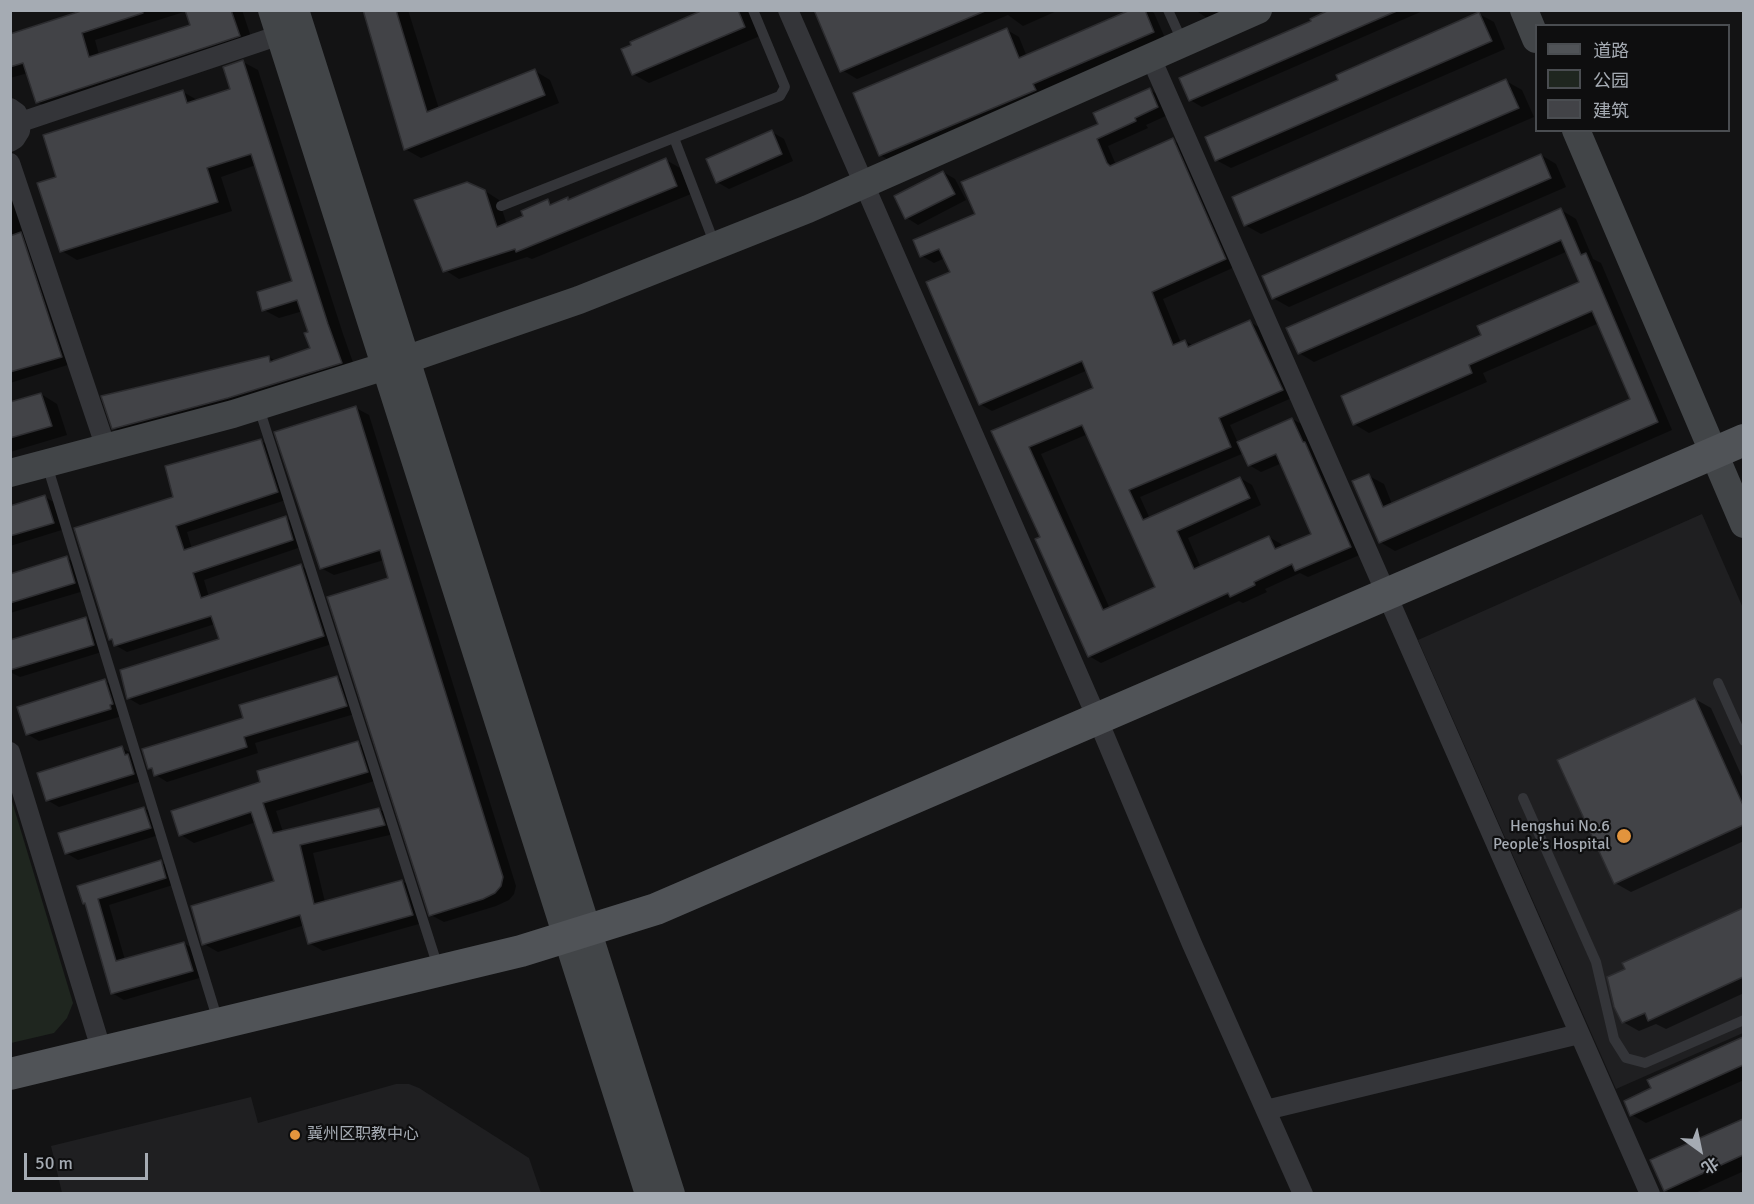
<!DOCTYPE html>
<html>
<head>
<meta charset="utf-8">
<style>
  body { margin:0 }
  #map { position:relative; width:1754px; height:1204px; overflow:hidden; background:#131314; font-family:Signika,"Noto Sans SC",sans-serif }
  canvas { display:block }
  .frame { position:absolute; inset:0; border:12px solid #a5abb3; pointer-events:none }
  .legend { position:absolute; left:1535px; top:24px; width:195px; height:108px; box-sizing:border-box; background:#0e0e0f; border:2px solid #4a4d51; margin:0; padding:8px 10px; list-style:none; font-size:18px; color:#a5abb3 }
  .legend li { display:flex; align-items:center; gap:12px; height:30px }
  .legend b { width:30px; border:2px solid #4a4d51 }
  .north { position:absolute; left:1670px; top:1120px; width:60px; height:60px; -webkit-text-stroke:4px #0e0e0f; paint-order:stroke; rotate:147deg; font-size:16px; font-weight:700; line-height:24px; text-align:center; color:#a5abb3 }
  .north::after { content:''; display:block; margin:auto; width:21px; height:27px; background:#a5abb3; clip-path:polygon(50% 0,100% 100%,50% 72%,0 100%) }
  .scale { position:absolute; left:24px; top:1153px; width:124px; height:27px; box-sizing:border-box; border:3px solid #a5abb3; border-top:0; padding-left:8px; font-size:18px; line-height:21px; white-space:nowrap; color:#a5abb3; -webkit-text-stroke:4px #0e0e0f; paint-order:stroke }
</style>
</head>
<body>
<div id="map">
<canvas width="1754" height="1204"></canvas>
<div class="frame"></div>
<ul class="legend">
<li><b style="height:8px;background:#505357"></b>道路</li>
<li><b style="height:16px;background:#1f261f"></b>公园</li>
<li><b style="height:16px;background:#424347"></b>建筑</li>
</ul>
<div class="north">北</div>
<div class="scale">50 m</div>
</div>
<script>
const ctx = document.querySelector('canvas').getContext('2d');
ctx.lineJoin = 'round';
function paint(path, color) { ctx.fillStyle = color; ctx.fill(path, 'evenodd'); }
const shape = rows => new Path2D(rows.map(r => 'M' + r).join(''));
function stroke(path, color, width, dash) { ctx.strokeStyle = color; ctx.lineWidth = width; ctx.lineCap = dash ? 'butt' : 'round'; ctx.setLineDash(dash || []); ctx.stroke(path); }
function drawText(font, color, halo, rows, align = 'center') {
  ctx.font = font + ' Signika,"Noto Sans SC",sans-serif'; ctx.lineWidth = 4.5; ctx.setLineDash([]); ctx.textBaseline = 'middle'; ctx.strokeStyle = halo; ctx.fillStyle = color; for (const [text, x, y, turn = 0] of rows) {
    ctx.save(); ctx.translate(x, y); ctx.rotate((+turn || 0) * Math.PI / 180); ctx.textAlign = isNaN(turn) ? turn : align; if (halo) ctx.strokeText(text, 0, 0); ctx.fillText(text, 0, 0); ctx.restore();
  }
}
paint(shape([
  [1702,514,1743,608,1743,1033,1616,1089,1418,640],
  [396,1084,409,1084,419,1088,529,1158,541,1193,62,1193,51,1146,251,1097,258,1123]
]), '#1f1f21');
paint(shape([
  [11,798,73,1003,67,1018,54,1033,11,1043]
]), '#1f261f');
paint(shape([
  [82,10,242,10,253,43,51,110,37,102,28,73,10,78,10,36,83,13],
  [187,11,192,26,99,55,95,40],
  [365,10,408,10,439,109,535,71,550,80,559,103,421,158,405,149],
  [707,10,748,10,760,36,649,83,633,74],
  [816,10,1059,10,1023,26,1008,15,857,79,842,70],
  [1133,10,1149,10,1154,13,1165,38,892,162,880,155,1007,30,1019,37,1027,57],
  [1195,10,1231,10,1210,20],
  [1335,10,1425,10,1202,107,1190,100],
  [1479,14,1494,22,1505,49,1231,168,1216,160,1340,80],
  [243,62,258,70,343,334,356,371,129,437,113,428,269,357,277,362,312,349,310,333,303,311,279,318,264,310,293,282,256,165,221,177,232,211,77,260,62,251,58,178,183,92,199,101,232,90],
  [1506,81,1522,90,1534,117,1261,234,1245,225],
  [1150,90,1162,97,1170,114,1146,125,1148,128,1108,146,1116,165,1172,140,1185,147,1237,266,1163,299,1181,343,1185,341,1194,346,1250,322,1262,329,1294,397,1230,425,1238,443,1292,419,1305,426,1362,554,1308,577,1300,573,1265,589,1267,592,1243,603,1239,601,1101,663,1089,656,1042,538,993,431,1095,389,1088,370,992,411,980,404,952,273,945,258,934,263,922,256],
  [1088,434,1157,588,1110,609,1041,454],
  [1244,453,1249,465,1261,472,1282,463,1313,535,1283,548,1281,544,1269,537,1201,568,1188,538,1261,505,1252,485,1240,478,1150,519,1140,497],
  [772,132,784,139,793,161,729,189,717,182],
  [1541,155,1556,164,1566,187,1289,307,1273,298,1264,276],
  [666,160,680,168,691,194,532,259,527,257,459,279,445,270,485,191,499,200,507,225,525,217,548,201,554,205,567,199,570,201],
  [943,172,955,179,966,200,918,225,907,218],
  [10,195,19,200,74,363,10,383],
  [1561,210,1576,219,1593,259,1601,263,1672,430,1395,551,1380,542,1369,476,1384,484,1392,504,1632,400,1599,323,1483,373,1487,382,1369,433,1354,424,1483,336,1581,282,1568,251,1314,362,1299,353],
  [41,394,57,404,67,435,10,452,10,404],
  [356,408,369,415,516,886,514,894,509,900,496,906,444,922,431,915,390,579,384,560,334,575,321,568],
  [261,441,273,448,289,499,187,532,192,549,286,518,298,525,304,546,204,580,209,597,301,566,313,573,335,643,140,705,128,698,220,640,215,624,127,652,115,645,114,641,110,639,175,498],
  [45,497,57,504,65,529,10,546,10,508],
  [67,558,79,565,87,590,10,613,10,575],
  [86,618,97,625,105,651,20,677,10,672,10,641],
  [337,677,349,684,358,713,255,743,258,753,167,782,156,775,154,771,150,768,244,719],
  [105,681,117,688,122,716,39,741,27,734],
  [1695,699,1711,708,1744,781,1744,841,1631,892,1615,883],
  [358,743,371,751,381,779,276,811,283,832,379,809,393,817,398,833,313,853,325,902,402,881,416,889,426,922,323,951,309,943,305,925,218,952,204,944,276,882,256,822,194,843,181,835,262,783],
  [122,748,134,755,145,780,59,807,47,800],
  [144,808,156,815,162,834,78,860,66,853],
  [160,862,172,868,176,884,109,905,125,960,184,943,195,950,203,977,124,1000,112,993,87,905,84,903],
  [1744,909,1744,993,1666,1029,1656,1024,1639,1031,1623,1022,1627,970,1624,964],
  [1744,1038,1744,1080,1646,1123,1632,1115,1653,1089,1649,1080],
  [1744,1120,1744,1171,1693,1194,1672,1194,1665,1190,1652,1161]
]), '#0007');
const building = shape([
  [84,10,142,10,143,13,82,33,89,57,190,25,185,10,231,10,240,36,36,103,23,63,10,67,10,34,84,10],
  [363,10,396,10,427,112,535,69,545,95,404,150,363,10],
  [703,10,738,10,745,27,632,75,621,49,631,45,630,42,703,10],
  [814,10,985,10,985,11,840,72,814,10],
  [1130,10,1145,10,1154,32,1033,84,1036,90,879,156,853,93,1007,28,1019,58,1130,10],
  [1329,10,1399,10,1189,101,1179,78,1311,21,1310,19,1329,10],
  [1479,12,1492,41,1215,161,1205,137,1338,80,1336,75,1479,12],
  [243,60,328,324,342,363,228,398,112,429,101,396,269,356,270,362,310,348,304,333,308,332,297,300,262,311,257,292,292,281,251,154,207,168,218,202,60,252,37,183,56,177,43,135,183,90,187,103,230,89,223,67,243,60],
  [1506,79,1519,108,1244,226,1232,197,1506,79],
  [1150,88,1158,107,1135,118,1136,121,1097,139,1107,163,1110,166,1173,138,1226,259,1152,292,1173,345,1185,340,1188,347,1250,320,1283,390,1219,418,1231,447,1129,490,1143,520,1240,477,1250,498,1177,531,1194,569,1269,536,1275,549,1311,534,1276,454,1248,466,1237,442,1292,418,1303,442,1305,442,1351,547,1295,571,1292,564,1254,582,1255,585,1230,597,1228,593,1088,657,1035,539,1040,537,991,431,1093,388,1082,361,979,405,926,282,950,272,939,249,920,257,913,240,975,214,961,182,1098,124,1093,113,1150,88],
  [1082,425,1155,587,1103,610,1029,447,1082,425],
  [772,130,782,154,716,183,706,159,772,130],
  [1541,154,1551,178,1272,299,1262,276,1541,154],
  [666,158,677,186,516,252,515,249,443,272,414,200,467,182,485,190,497,227,523,216,521,211,548,199,550,205,568,197,568,200,666,158],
  [943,171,955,194,905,219,894,196,943,171],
  [1561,208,1581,255,1586,253,1658,422,1379,543,1352,481,1369,474,1383,507,1630,399,1592,311,1469,365,1472,373,1353,425,1341,396,1481,335,1477,326,1579,282,1561,240,1298,354,1286,328,1561,208],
  [21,232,62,357,10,372,10,236,21,232],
  [41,393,52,426,10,438,10,402,41,393],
  [356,406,503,877,501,886,495,893,483,899,429,916,327,597,388,578,380,550,320,569,274,432,356,406],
  [261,439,278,492,176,526,184,550,286,516,293,540,193,573,201,598,301,564,324,636,127,699,120,670,219,639,211,616,114,646,112,639,109,640,74,528,173,497,165,466,261,439],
  [45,495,54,523,10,536,10,506,45,495],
  [67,556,75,583,10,603,10,574,67,556],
  [86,617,94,645,10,670,10,640,86,617],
  [337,676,347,706,244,737,247,747,154,776,152,768,148,769,142,749,243,718,239,705,337,676],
  [105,679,113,704,110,705,111,709,26,735,17,707,105,679],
  [1695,698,1743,805,1743,825,1614,884,1557,760,1695,698],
  [358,741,368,772,263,803,273,833,379,808,385,825,300,845,314,904,402,880,413,915,308,944,300,915,202,945,191,906,274,881,251,812,179,836,171,811,260,782,257,771,358,741],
  [122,746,125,755,128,754,134,774,46,801,37,773,122,746],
  [144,807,151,828,65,854,58,833,144,807],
  [161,860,166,878,98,899,116,961,184,942,193,971,111,994,85,903,83,904,77,886,161,860],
  [1743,908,1743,977,1648,1021,1645,1013,1622,1023,1614,1007,1607,977,1625,969,1622,963,1743,908],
  [1743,1037,1743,1065,1630,1116,1624,1101,1651,1088,1647,1080,1743,1037],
  [1743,1119,1743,1155,1664,1191,1650,1160,1743,1119]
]);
paint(building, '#424347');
stroke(building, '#2d2d30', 1.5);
stroke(shape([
  [1168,10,1183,43],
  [674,138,715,245],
  [501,206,780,96,785,87,753,10],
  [259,408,438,967],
  [47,465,218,1021],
  [1718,683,1744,741],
  [1523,798,1596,962,1614,1039,1626,1058,1645,1063,1744,1020]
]), '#343539', 10);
stroke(shape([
  [788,10,1097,718,1192,944,1303,1194],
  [1151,58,1650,1194],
  [10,108,17,113,21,122,20,131,15,139,10,142],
  [21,122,280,35],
  [10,163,106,448],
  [10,752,102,1052],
  [1266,1110,1579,1034]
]), '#343539', 20);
stroke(shape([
  [272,10,649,1194],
  [295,10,671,1194],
  [1524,10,1536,39],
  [1576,130,1744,524],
  [10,473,233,414,405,360,579,300,808,209,1258,10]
]), '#424548', 28);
stroke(shape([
  [10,1074,521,951,656,909,1744,440]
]), '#505357', 32);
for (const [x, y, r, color] of [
  [1624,836,8,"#e2943d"],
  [295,1135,6,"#e2943d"]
]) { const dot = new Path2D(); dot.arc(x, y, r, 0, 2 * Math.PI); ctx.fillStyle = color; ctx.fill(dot); stroke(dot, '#0e0e0f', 2); }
drawText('16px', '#a5abb3', '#0e0e0f', [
  ["Hengshui No.6",1610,827],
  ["People's Hospital",1610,845],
  ["冀州区职教中心",307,1135,"left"]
], 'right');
</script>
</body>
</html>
